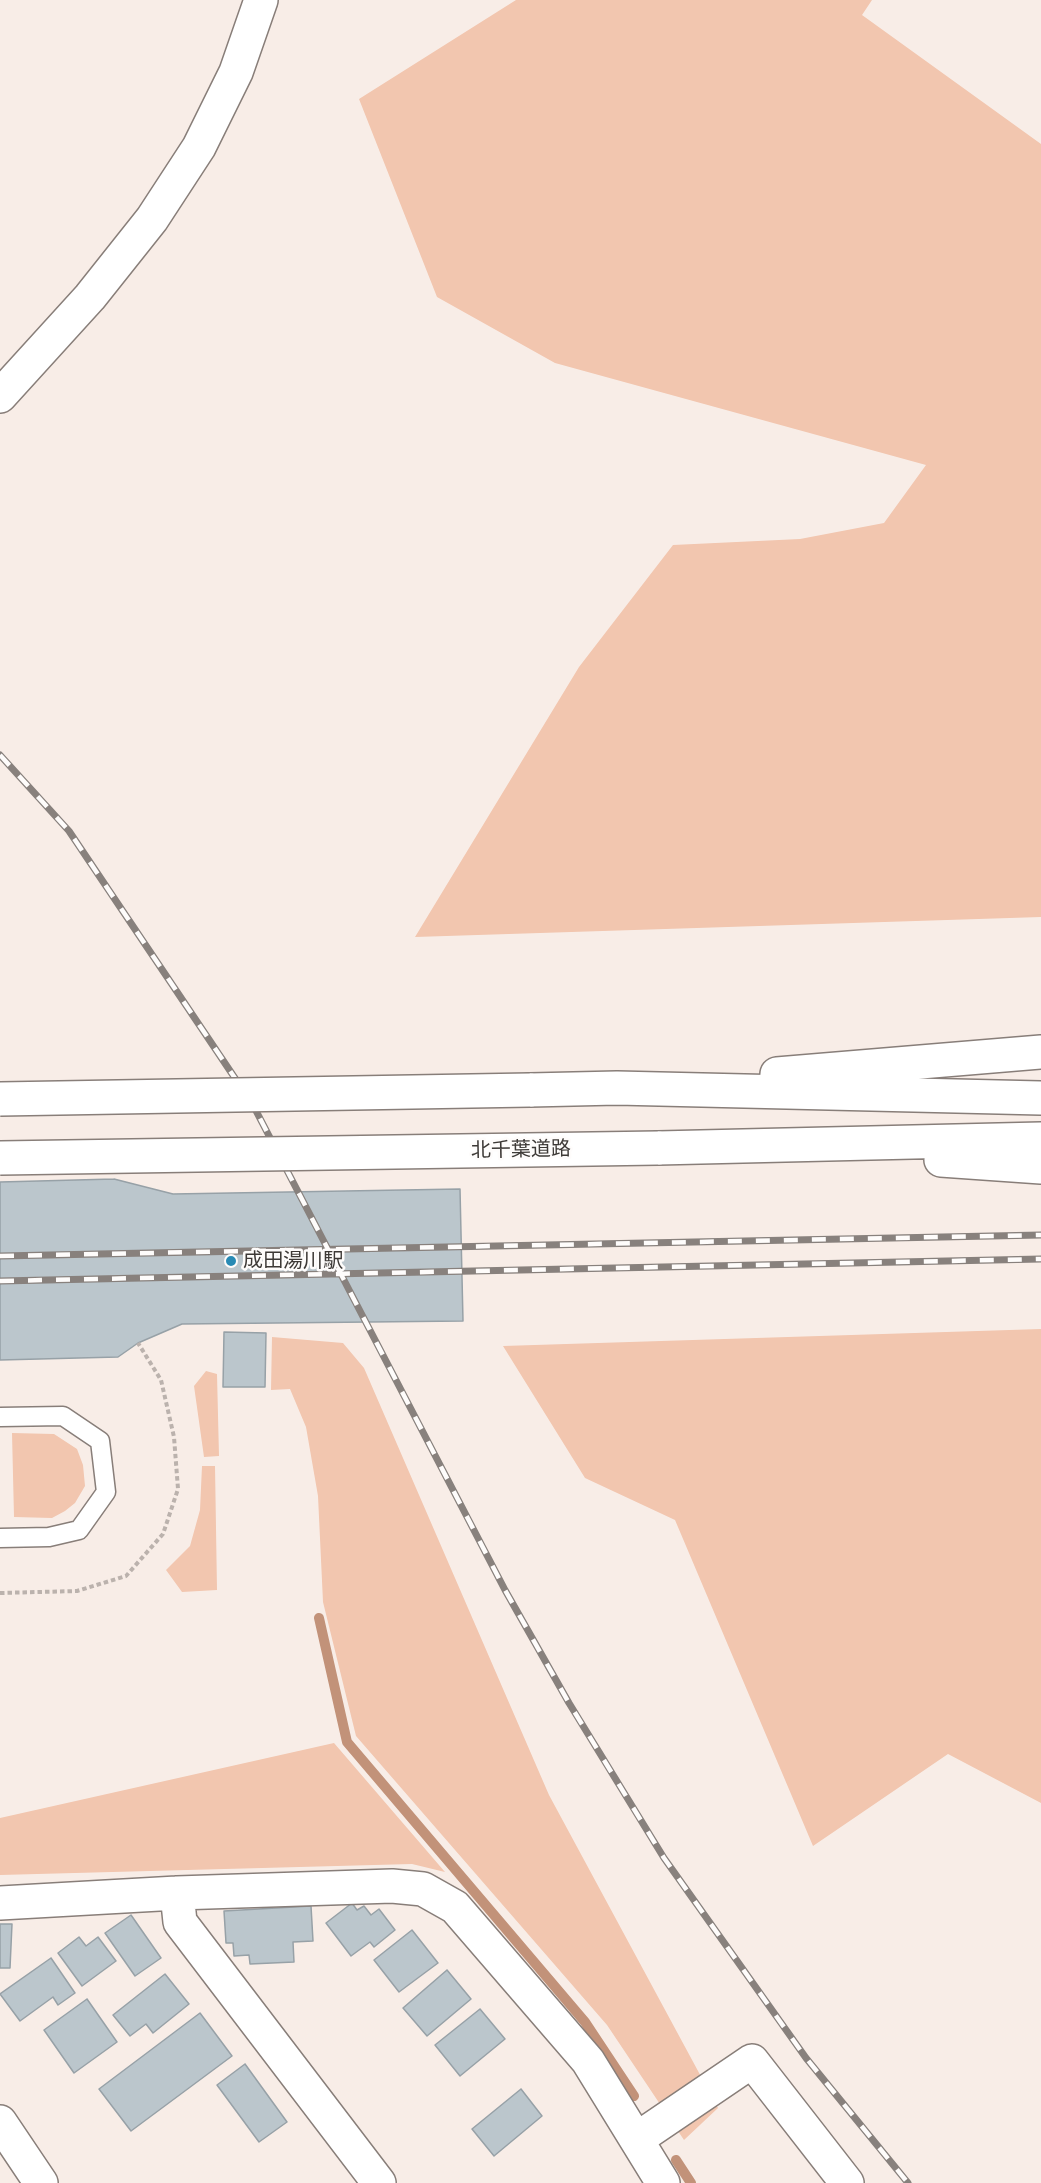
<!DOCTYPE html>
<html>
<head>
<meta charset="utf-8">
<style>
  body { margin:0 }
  canvas { display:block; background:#f8ede7 }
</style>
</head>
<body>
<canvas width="1041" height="2183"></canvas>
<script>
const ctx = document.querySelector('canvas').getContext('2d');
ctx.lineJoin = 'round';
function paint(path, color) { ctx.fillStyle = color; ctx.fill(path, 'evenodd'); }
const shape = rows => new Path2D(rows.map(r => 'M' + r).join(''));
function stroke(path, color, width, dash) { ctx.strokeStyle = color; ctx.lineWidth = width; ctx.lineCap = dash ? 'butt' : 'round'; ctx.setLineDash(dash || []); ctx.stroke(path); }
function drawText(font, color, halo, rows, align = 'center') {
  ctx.font = font + ' Literata,"Noto Sans JP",serif'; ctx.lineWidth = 5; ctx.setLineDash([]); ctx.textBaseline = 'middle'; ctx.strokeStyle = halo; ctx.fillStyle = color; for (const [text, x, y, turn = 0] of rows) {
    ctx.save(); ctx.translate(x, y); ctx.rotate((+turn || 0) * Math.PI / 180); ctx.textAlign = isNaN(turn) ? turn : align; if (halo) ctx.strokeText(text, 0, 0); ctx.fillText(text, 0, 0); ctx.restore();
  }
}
paint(shape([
  [516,0,872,0,862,15,1041,144,1041,917,415,937,579,667,673,545,800,539,884,523,926,465,555,363,437,297,359,99],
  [1041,1329,1041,1803,948,1754,813,1846,675,1520,585,1478,503,1346],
  [272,1337,343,1343,364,1368,549,1795,718,2108,684,2140,607,2025,356,1736,323,1602,318,1496,306,1427,290,1389,271,1390],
  [206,1371,217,1374,219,1456,204,1457,194,1386],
  [12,1433,54,1434,77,1449,83,1465,85,1486,75,1503,65,1511,52,1518,14,1517],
  [202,1466,215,1466,217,1590,182,1592,166,1570,190,1546,200,1510],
  [334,1743,445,1872,412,1864,0,1875,0,1818]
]), '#f2c6af');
stroke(shape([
  [319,1618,347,1742,585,2022,634,2096],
  [676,2160,691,2183]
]), '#c29279', 10);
const building = shape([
  [114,1179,173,1194,460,1189,463,1321,182,1324,138,1343,118,1357,0,1360,0,1182,114,1179],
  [224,1332,266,1333,265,1387,223,1387,224,1332],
  [352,1903,357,1910,364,1906,371,1915,379,1909,395,1930,374,1947,370,1942,351,1956,326,1923,352,1903],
  [311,1906,313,1941,293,1942,294,1962,250,1964,249,1955,234,1956,233,1943,226,1943,224,1911,311,1906],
  [131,1915,161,1958,135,1976,105,1933,131,1915],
  [0,1924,12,1924,10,1968,0,1968,0,1924],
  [412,1930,438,1963,399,1992,374,1960,412,1930],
  [79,1937,86,1946,98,1937,116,1961,82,1986,58,1953,79,1937],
  [51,1958,75,1993,58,2005,53,1997,20,2021,0,1994,51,1958],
  [447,1970,471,1999,427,2036,403,2008,447,1970],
  [165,1974,189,2004,153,2033,146,2024,130,2036,113,2015,165,1974],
  [87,1999,117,2042,74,2073,44,2030,87,1999],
  [480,2009,505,2039,460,2076,435,2045,480,2009],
  [200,2013,232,2056,131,2131,99,2089,200,2013],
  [245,2064,287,2122,259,2142,217,2085,245,2064],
  [521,2089,542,2116,494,2156,472,2129,521,2089]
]);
paint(building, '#bbc6cc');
stroke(building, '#97a1a7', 1.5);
const service = shape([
  [0,1417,63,1416,100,1441,106,1492,79,1530,49,1537,0,1538]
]);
const minor = shape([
  [177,1893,180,1922,379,2183],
  [0,1903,177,1893,392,1886,423,1889,455,1907,588,2061,663,2183],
  [637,2139,752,2061,847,2183]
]);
const tertiary = shape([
  [0,396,90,297,152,219,199,147,236,72,261,0],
  [0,2122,41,2183]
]);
const trunk = shape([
  [777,1074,1041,1052],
  [530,1090,617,1088,1041,1098],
  [658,1148,1041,1139],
  [941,1160,1041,1167]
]);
stroke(service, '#887e79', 21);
stroke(minor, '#887e79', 36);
stroke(tertiary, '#887e79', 36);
stroke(trunk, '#887e79', 36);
stroke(shape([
  [0,1593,77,1591,126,1576,163,1534,178,1489,174,1437,161,1380,138,1343]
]), '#bbb2ad', 4, [4.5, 3]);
stroke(service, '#fff', 18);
stroke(minor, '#fff', 33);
stroke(tertiary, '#fff', 33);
stroke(trunk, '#fff', 33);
const rail = shape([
  [0,755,69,831,253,1105,505,1590,569,1703,664,1858,806,2058,908,2183],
  [0,1256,1041,1235],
  [0,1281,1041,1259]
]);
stroke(rail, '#88817d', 7);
stroke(rail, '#fefcfb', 4.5, [14]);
const trunkBridge = shape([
  [0,1099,530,1090],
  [0,1158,658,1148]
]);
stroke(trunkBridge, '#887e79', 36, []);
stroke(trunkBridge, '#fff', 33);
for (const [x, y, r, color] of [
  [231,1261,6,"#288ab4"]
]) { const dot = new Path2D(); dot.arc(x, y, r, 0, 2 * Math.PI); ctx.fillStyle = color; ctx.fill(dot); stroke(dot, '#fefcfb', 2); }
drawText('20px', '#3d3936', '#fefcfb', [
  ["北千葉道路",521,1150,-1]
]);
drawText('20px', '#3d3936', '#fefcfb', [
  ["成田湯川駅",243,1261]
], 'left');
</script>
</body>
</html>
